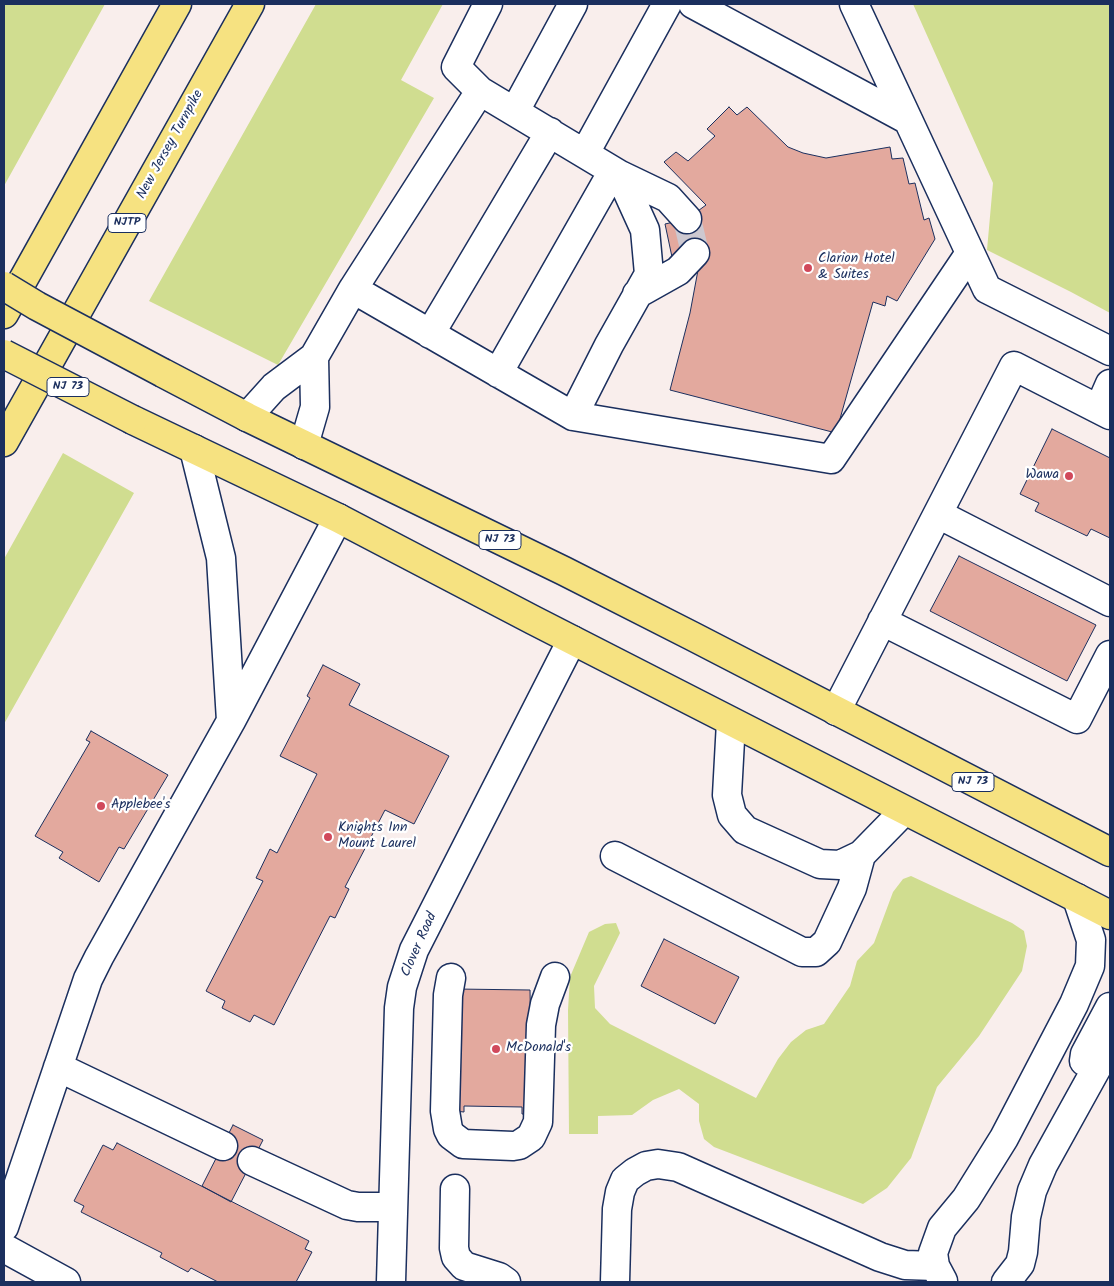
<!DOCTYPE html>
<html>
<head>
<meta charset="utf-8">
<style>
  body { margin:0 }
  #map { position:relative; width:1114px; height:1286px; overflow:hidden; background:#f9eeec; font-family:Kalam,sans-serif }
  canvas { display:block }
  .frame { position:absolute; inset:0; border:5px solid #1b2f5e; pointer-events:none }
</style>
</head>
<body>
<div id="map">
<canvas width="1114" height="1286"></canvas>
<div class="frame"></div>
</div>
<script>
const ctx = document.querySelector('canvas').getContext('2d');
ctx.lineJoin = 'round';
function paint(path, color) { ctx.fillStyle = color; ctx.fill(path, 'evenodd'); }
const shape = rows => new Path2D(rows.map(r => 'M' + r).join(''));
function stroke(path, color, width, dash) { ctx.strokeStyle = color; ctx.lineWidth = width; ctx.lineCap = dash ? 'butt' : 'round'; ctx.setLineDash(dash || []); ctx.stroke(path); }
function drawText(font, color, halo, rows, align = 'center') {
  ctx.font = font + ' Kalam,sans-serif'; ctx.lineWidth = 4.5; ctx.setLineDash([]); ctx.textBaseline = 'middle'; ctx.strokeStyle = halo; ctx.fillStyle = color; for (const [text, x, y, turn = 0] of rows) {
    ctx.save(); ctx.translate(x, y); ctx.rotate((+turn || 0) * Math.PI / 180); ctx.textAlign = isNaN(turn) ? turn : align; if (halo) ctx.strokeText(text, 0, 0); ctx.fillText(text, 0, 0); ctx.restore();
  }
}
paint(shape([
  [4,4,105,4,4,186],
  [316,4,443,4,401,80,434,98,278,365,149,301],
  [913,4,1110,4,1110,313,1071,292,987,250,993,183],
  [63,453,134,493,4,724,4,559],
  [911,876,1012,923,1024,931,1027,946,1022,971,979,1036,937,1087,911,1158,887,1188,863,1204,714,1147,704,1139,699,1121,699,1104,679,1089,653,1100,632,1115,598,1116,598,1134,569,1134,568,1010,570,977,589,932,605,924,616,923,620,933,594,986,595,1008,610,1024,756,1098,778,1059,791,1042,806,1030,824,1024,850,986,857,961,874,943,893,892,903,879]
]), '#d0dd90');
const building = shape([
  [729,107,737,115,747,107,788,147,803,153,826,158,890,147,892,159,903,158,909,184,915,183,924,220,929,218,935,239,897,301,887,296,885,306,873,302,836,433,670,390,690,313,701,254,695,253,672,257,665,224,687,219,706,205,664,162,676,152,688,161,715,136,707,129,729,107],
  [1052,429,1110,458,1110,538,1091,529,1087,536,1035,511,1039,503,1020,494,1052,429],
  [959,556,1096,625,1067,681,930,611,959,556],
  [323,665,360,684,349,705,449,756,414,824,385,810,345,887,349,889,335,918,330,916,274,1025,254,1015,250,1022,222,1008,225,1001,206,991,263,881,256,878,270,849,277,853,317,774,280,756,310,698,307,696,323,665],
  [91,731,168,775,124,849,119,847,99,882,59,858,63,852,35,836,90,742,86,740,91,731],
  [664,939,739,977,715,1024,641,986,664,939],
  [456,989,530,990,532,1114,522,1114,522,1107,464,1106,464,1112,454,1111,456,989],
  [233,1125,263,1140,231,1202,202,1186,233,1125],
  [117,1143,309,1241,305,1249,312,1252,296,1282,218,1282,191,1268,188,1272,160,1257,162,1253,81,1212,84,1206,74,1201,103,1145,113,1150,117,1143]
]);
paint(building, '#e3a99e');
stroke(building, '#1b2f5e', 1);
stroke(shape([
  [687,219,695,253]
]), '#cdc8d0', 28, [28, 14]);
const minor = shape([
  [488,4,456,67,480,91,620,175,645,230,649,274,609,345,573,416],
  [693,4,908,120],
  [854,4,987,289,1110,351],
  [515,111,573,4],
  [585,153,667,4],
  [620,175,668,198,687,219],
  [353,289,573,416,831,459,970,253],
  [637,294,678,271,695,253],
  [430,334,550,132],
  [314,357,353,289,480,91],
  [498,373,613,171],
  [1099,409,1110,384],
  [247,417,274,387,314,357,315,407,304,445],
  [194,449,221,558,231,721],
  [938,514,1110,602],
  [882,621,1077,719,1110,655],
  [836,711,1014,366,1110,415],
  [731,722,727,795,732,815,745,830,820,864,840,865,861,855,904,811],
  [615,856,802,952,816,952,827,942,852,888,861,855],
  [451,978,448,995,445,1111,448,1129,451,1135,463,1144,513,1146,519,1145,531,1137,538,1122,541,1025,545,1004,555,977],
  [1084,1061,1085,1054,1110,1007],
  [58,1067,223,1146],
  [252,1161,347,1205,358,1207,393,1207],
  [455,1189,454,1248,456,1257,464,1266,499,1277,506,1282],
  [4,1227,88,979,99,957,231,721,338,518],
  [4,1248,66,1282],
  [943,1281,935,1266,933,1253,942,1228,966,1199,1004,1138,1074,1004,1090,966,1091,940,1077,898],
  [391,1282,399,1008,402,987,414,950,572,640],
  [615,1282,617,1209,620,1192,625,1180,635,1172,646,1166,658,1164,678,1167,880,1257,905,1265,935,1266],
  [1006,1282,1020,1264,1023,1252,1026,1217,1032,1191,1043,1165,1110,1044]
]);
const highway = shape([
  [4,314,177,4],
  [163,373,247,417,564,571,692,636,1110,852],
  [133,420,338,518,533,620,1110,915],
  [4,442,250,4]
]);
stroke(minor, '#1b2f5e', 31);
stroke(highway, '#1b2f5e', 31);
stroke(minor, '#fff', 28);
stroke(highway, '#f6e281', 28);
const highwayBridge = shape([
  [4,286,37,306,163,373],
  [4,354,133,420]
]);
stroke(highwayBridge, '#1b2f5e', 31, []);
stroke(highwayBridge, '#f6e281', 28);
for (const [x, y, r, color] of [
  [808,268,5,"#d1495b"],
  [1069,476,5,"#d1495b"],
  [101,806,5,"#d1495b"],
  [328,837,5,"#d1495b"],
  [496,1049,5,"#d1495b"]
]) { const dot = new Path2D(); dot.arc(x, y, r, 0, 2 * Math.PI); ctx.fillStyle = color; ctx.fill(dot); stroke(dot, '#fff', 2); }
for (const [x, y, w] of [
  [127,223,38],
  [68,387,42],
  [500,540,42],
  [973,782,42]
]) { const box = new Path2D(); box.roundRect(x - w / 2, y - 9.5, w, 19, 4); ctx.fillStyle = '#fff'; ctx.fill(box); stroke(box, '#1b2f5e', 1); }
drawText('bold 12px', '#1b2f5e', null, [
  ["NJTP",127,223],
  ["NJ 73",68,387],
  ["NJ 73",500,540],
  ["NJ 73",973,782]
]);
drawText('14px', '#1b2f5e', '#fff', [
  ["New Jersey Turnpike",171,145,-61],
  ["Clover Road",420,945,-66]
]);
drawText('14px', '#1b2f5e', '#fff', [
  ["Clarion Hotel",818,260],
  ["& Suites",818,276],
  ["Wawa",1059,476,"right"],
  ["Applebee's",111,806],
  ["Knights Inn",338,829],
  ["Mount Laurel",338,845],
  ["McDonald's",506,1049]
], 'left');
</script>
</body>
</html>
